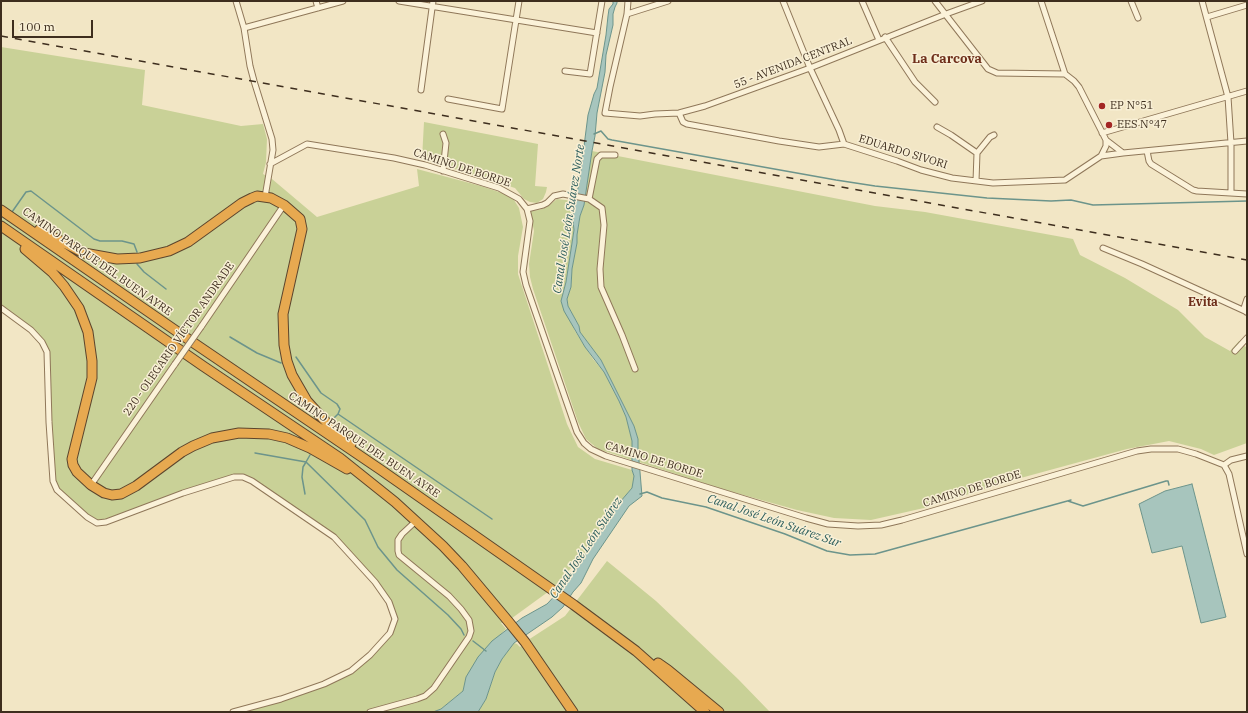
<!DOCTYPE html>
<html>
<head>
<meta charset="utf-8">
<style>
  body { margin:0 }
  #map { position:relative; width:1248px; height:713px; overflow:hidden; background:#f2e6c5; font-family:"IBM Plex Serif",serif }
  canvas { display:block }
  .frame { position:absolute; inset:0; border:2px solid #3e2e1e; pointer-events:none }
  .scale { position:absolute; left:12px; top:20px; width:81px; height:18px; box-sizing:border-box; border:2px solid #3e2e1e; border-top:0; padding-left:5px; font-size:12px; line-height:14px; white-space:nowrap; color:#3e2e1e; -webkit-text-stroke:3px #f8efd5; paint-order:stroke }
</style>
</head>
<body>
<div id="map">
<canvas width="1248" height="713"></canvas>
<div class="frame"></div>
<div class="scale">100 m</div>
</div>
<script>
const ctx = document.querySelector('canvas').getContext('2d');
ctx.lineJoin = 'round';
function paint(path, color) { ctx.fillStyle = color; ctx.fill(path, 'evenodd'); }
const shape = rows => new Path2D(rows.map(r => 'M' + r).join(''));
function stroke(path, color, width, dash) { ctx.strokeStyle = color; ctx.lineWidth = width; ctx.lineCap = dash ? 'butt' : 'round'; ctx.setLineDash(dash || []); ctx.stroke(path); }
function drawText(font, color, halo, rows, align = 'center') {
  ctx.font = font + ' "IBM Plex Serif",serif'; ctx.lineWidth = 3; ctx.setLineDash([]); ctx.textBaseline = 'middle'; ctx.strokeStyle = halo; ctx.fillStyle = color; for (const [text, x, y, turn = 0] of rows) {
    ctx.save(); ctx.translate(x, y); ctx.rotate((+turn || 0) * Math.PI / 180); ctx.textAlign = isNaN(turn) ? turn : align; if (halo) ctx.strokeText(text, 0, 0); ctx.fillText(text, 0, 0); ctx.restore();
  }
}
paint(shape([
  [1,47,145,70,142,105,241,126,263,124,267,139,266,162,263,174,272,179,317,217,419,186,417,169,481,186,505,194,514,200,519,208,523,227,518,256,518,274,567,424,578,447,595,459,632,470,634,476,632,488,614,509,584,554,552,589,508,621,501,623,506,629,502,633,466,677,463,691,441,709,433,712,233,712,281,699,351,671,390,633,394,619,389,602,334,537,252,481,234,477,97,523,57,490,53,481,47,352,42,342,1,308],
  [424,122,538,144,535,186,547,187,546,192,543,199,537,203,530,202,524,199,515,188,422,159],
  [592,151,875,206,925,212,1073,239,1080,255,1125,278,1178,310,1205,337,1230,351,1239,341,1247,348,1247,443,1214,455,1201,449,1169,441,1127,449,1017,479,924,508,871,520,834,518,797,510,722,489,639,462,638,451,638,439,634,426,601,360,580,332,579,326,568,306,567,299,571,287,572,269,577,243,577,235,580,216,582,211],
  [557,199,574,201,573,221,574,230,566,282,561,301,575,331,593,359,604,372,619,401,626,417,632,441,632,460,598,449,586,439,578,422,533,289,530,277,529,264,534,231,530,211,539,210,547,207],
  [607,561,656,601,738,679,770,712,478,712,486,699,495,672,502,659,514,643,517,644,520,647,525,642,565,616]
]), '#c9d197');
const water = shape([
  [613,1,617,1,617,3,615,7,613,14,613,25,606,55,605,72,597,113,595,136,592,151,584,205,580,216,577,235,577,243,572,269,571,287,567,299,568,306,579,326,580,332,601,360,634,426,638,439,638,451,640,472,642,496,629,506,593,559,581,583,573,592,563,607,552,617,514,643,502,659,495,672,486,699,478,712,433,712,441,709,463,691,466,677,478,657,492,641,522,618,547,604,562,588,614,509,632,488,634,476,632,470,632,441,626,417,619,401,604,372,585,347,564,311,561,301,566,282,574,230,573,221,574,201,579,185,588,115,594,94,597,88,606,35,608,16,609,9,613,4,613,1],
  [1192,484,1226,617,1201,623,1182,546,1152,553,1139,504,1165,491,1192,484]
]);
paint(water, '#a7c5bd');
stroke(water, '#6c948b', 1);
stroke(shape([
  [594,134,601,131,608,139,612,140,836,180,875,186,987,198,1051,201,1071,200,1093,205,1247,201],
  [12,212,26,192,31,191,94,239,100,241,122,241,134,244,137,252],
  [137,264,144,272,166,289],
  [230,337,257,353,281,363],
  [296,357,321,393,337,404,340,409,338,414,332,420],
  [338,414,492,519],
  [255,453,306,462,303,467,302,477,305,494],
  [310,455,306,462,365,520,378,547,397,570,448,615,461,629,464,635],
  [640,494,647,492,662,498,706,507,785,534,827,551,850,555,875,554,1071,500],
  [1068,501,1083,506,1166,481,1168,481,1169,485],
  [473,641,486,651]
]), '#6c948b', 1.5);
const street = shape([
  [236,1,244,28,250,66,254,81,272,139,273,150,265,197],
  [316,1,318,8],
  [399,1,597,33],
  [628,1,627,14,610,87,605,113,640,116,655,114,679,113,705,106,810,68,946,14,982,1],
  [783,1,810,68,839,130,844,144],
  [862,1,879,40],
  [935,1,988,69,997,73,1065,74],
  [1041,1,1065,74,1074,81,1079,87,1106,140,1123,153,1247,141],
  [1131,1,1138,18],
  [1202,1,1228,97,1231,143,1231,193],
  [627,14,668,1],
  [1207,17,1247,5],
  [244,28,343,1],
  [885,37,915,82,935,102],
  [565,71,590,74,602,1],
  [421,90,433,1],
  [448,99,502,109,519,1],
  [679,113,683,122,687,124,779,141,819,147,844,144,897,161,921,170,952,178,993,183,1065,180,1101,156,1123,153],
  [937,127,951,135,977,153,976,181],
  [1102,133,1247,91],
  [443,134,446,143,443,171],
  [1147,151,1149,161,1151,164,1193,190,1197,191,1247,194],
  [977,153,990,137,994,135],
  [1101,156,1106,146,1106,140],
  [270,164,307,144,394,158,425,165,499,188,519,199,527,209,530,221,523,272,526,285,577,432,584,443,591,449,606,456,806,518,828,524,858,526,881,525,902,520,1137,451,1151,449,1178,449,1196,454,1224,465],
  [589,199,597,159,601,155,615,155],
  [527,209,543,205,547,203,554,196,563,194,589,199,602,208,604,225,600,269,601,287,622,335,635,369],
  [1103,248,1142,264,1247,312],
  [1,308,31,330,42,342,47,352,49,422,53,481,57,490,87,517,97,523,106,522,183,493,234,477,243,477,252,481,334,537,375,582,389,602,395,619,390,633,370,655,351,671,324,684,281,699,233,712],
  [1246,312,1244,308,1247,299],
  [201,327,284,205],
  [1235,351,1247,338],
  [1224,465,1229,474,1247,554],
  [1224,465,1231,460,1247,456],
  [91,485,175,364],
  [370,712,417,699,425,696,434,688,469,637,471,631,469,620,461,609,449,596,399,555,398,551,398,540,402,534,416,521]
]);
const highway = shape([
  [1,210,185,337,381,470,574,605,636,651,705,712],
  [1,226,203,366,340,458,395,502,443,546,462,566,508,621,525,642,573,712],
  [39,230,84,253,117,259,140,258,169,251,188,242,242,203,252,198,257,196,271,198,284,205,300,219,302,229,283,314,284,345,287,361,292,375,307,401,327,423,351,444],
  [25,249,52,272,64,286,79,308,88,332,92,361,92,378,72,459,73,465,77,472,91,485,104,493,112,495,121,494,136,486,182,452,193,446,212,438,239,433,269,434,287,438,310,448,347,469],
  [658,663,668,670,719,712]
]);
stroke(street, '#8f7759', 7);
stroke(highway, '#5c452d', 11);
stroke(street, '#fbf2d9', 5);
stroke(highway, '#e7a950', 9);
stroke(shape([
  [1,36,1247,260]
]), '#3e2e1e', 1.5, [7, 7]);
const streetBridge = shape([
  [175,364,201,327]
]);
stroke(streetBridge, '#8f7759', 7, []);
stroke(streetBridge, '#fbf2d9', 5);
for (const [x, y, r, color] of [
  [1102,106,4,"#a32624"],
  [1109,125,4,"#a32624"]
]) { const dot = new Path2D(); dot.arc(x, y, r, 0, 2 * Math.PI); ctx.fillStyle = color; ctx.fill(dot); stroke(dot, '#f8efd5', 1.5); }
drawText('11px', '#3e2e1e', '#f8efd5', [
  ["55 - AVENIDA CENTRAL",793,63,-21],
  ["EDUARDO SIVORI",903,152,17],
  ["CAMINO DE BORDE",462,168,18],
  ["CAMINO PARQUE DEL BUEN AYRE",97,262,35],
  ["220 - OLEGARIO VÍCTOR ANDRADE",179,339,-55],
  ["CAMINO PARQUE DEL BUEN AYRE",364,445,34],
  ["CAMINO DE BORDE",654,460,17],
  ["CAMINO DE BORDE",972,489,-17]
]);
drawText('11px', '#3e2e1e', '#f8efd5', [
  ["EP N°51",1110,106],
  ["EES N°47",1117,125]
], 'left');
drawText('italic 12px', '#2c5e5d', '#f8efd5', [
  ["Canal José León Suárez Norte",569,219,-81],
  ["Canal José León Suárez Sur",774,521,19],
  ["Canal José León Suárez",586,548,-56]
]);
drawText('bold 12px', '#6e2e1a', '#f8efd5', [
  ["Evita",1203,303]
]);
drawText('bold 13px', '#6e2e1a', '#f8efd5', [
  ["La Carcova",947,59]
]);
</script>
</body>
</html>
